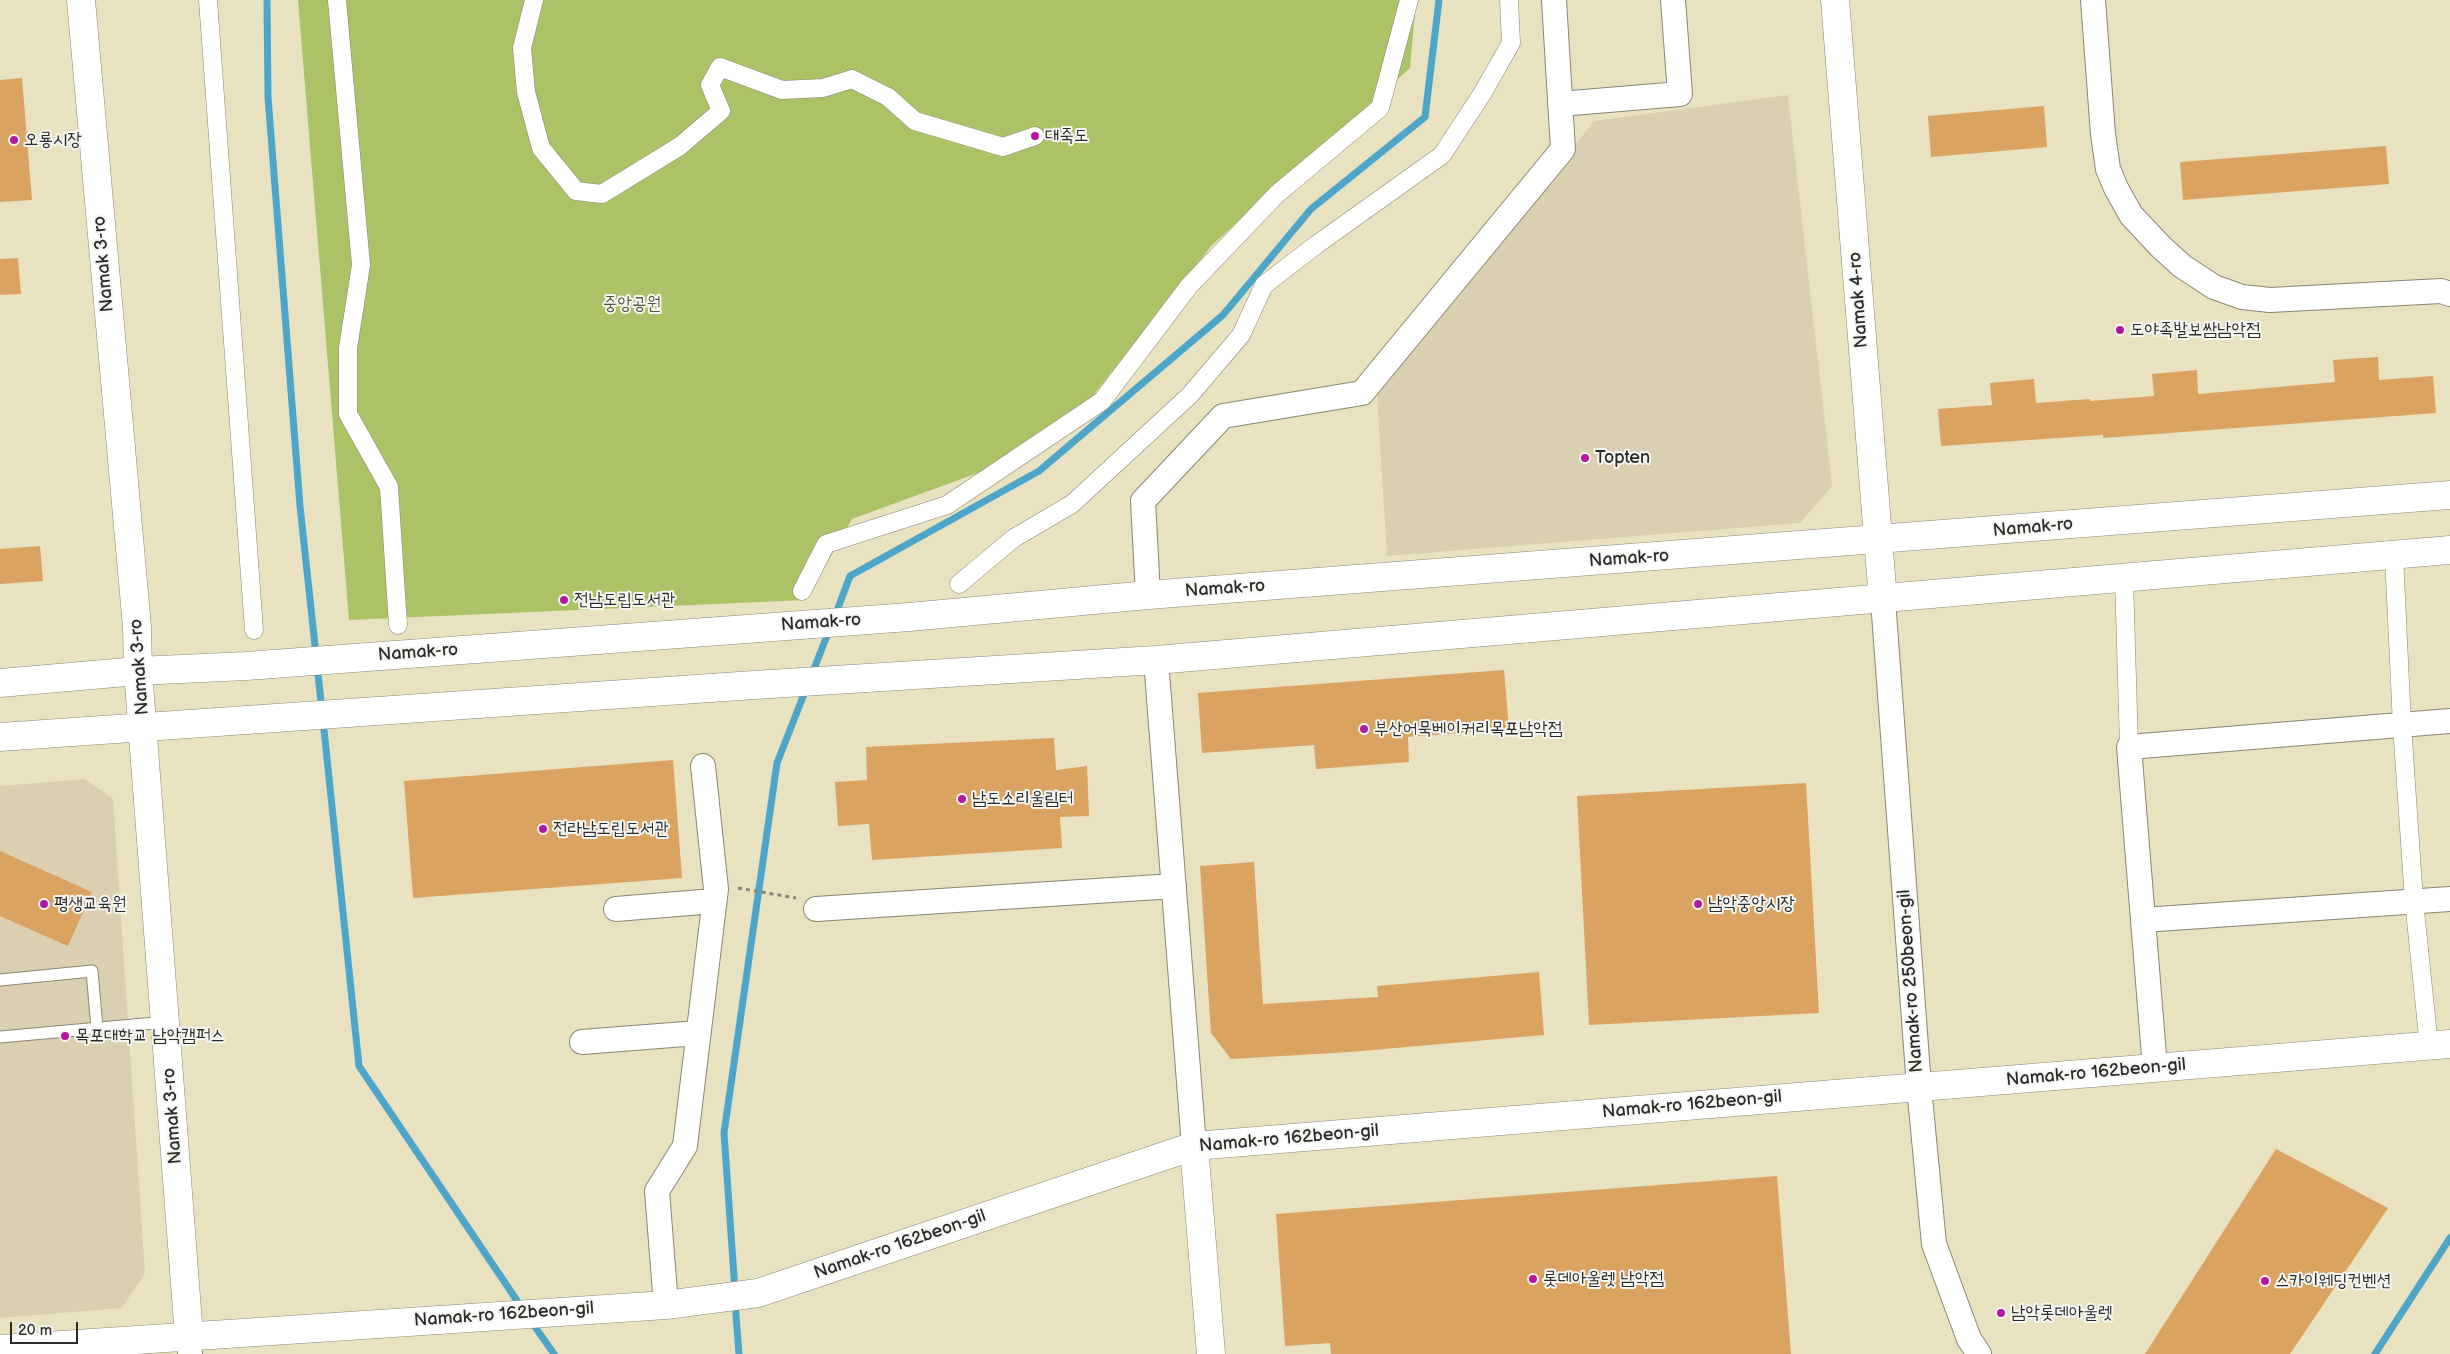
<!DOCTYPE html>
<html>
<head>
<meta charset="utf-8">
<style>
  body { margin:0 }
  #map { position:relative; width:2450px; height:1354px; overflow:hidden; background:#e8e2c1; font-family:"Balsamiq Sans",sans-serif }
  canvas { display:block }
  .scale { position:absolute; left:10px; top:1322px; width:68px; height:22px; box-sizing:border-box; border:2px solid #2b2b2b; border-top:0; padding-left:6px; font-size:15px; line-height:18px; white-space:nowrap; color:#2b2b2b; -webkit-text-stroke:4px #f6f6f2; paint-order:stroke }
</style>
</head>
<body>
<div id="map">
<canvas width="2450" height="1354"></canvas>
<div class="scale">20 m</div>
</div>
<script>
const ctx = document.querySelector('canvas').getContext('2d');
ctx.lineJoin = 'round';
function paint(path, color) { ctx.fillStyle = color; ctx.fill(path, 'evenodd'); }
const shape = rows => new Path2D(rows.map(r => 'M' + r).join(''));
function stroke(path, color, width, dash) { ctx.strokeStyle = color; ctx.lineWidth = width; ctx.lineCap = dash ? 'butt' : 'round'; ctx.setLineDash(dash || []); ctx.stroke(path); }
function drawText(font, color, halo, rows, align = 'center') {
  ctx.font = font + ' "Balsamiq Sans","Poor Story",sans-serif'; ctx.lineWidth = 4; ctx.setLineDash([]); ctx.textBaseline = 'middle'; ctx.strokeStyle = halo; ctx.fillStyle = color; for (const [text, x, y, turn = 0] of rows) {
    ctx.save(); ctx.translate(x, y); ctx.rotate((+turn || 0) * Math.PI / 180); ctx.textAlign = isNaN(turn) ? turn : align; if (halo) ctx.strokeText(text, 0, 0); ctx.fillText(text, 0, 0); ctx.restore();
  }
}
paint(shape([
  [1788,95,1832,486,1800,523,1387,556,1377,395,1594,121],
  [85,779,113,799,145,1273,122,1308,0,1318,0,786]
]), '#dad0b1');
paint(shape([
  [298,0,1416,0,1410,68,1212,245,1054,445,852,519,806,600,349,620]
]), '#acc266');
stroke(shape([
  [267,0,268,97,300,506,316,655],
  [835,616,850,576,1039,471,1223,315,1311,209,1425,117,1439,0],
  [317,666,322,710],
  [812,674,830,628],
  [323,720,359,1066,522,1308],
  [735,1291,724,1133,777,763,806,689],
  [735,1302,739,1354],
  [531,1321,554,1354],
  [2375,1354,2450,1238]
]), '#4da5ca', 7);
paint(shape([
  [22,78,32,200,0,202,0,80],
  [2044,106,2047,147,1931,157,1928,116],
  [2386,146,2389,184,2183,200,2180,162],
  [18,258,21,294,0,295,0,259],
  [2378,357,2379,380,2433,376,2436,413,2103,438,2103,435,1941,446,1938,409,1992,405,1990,383,2034,379,2036,403,2090,399,2090,401,2154,396,2152,374,2197,370,2198,394,2335,382,2333,360],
  [40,546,43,581,0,584,0,549],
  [1504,670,1509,729,1408,737,1409,762,1316,769,1314,745,1202,753,1198,693],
  [1054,738,1056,770,1087,766,1089,816,1060,817,1062,848,872,860,869,824,838,826,835,782,867,780,866,747],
  [673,760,682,878,413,898,404,781],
  [1806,783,1819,1013,1589,1025,1577,796],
  [0,851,92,892,68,946,0,916],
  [1254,862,1263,1004,1378,997,1377,986,1539,972,1544,1035,1350,1052,1231,1059,1211,1033,1200,866],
  [2276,1149,2388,1208,2290,1354,2145,1354],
  [1777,1176,1791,1354,1331,1354,1330,1343,1285,1346,1276,1214]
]), '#daa361');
const service = shape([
  [0,980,92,971,97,1028],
  [0,1037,166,1022]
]);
const pedestrian = shape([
  [208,0,254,630],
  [337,0,361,265,348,348,348,414,389,487,398,625],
  [534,0,522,48,526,92,541,148,576,191,602,194,680,146,721,111,710,85,720,67,782,90,823,88,852,79,888,97,915,121,1003,147,1035,136],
  [2394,555,2402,725,2414,901,2429,1046],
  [2124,578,2129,747],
  [959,584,1014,538,1072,504,1190,395,1241,335,1264,285,1316,245,1442,155,1482,94,1511,43,1509,0],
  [802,591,826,544,947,505,1102,401,1189,286,1277,194,1380,108,1409,0]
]);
const minor = shape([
  [2093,0,2103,134,2108,169,2116,188,2131,215,2161,247,2182,266,2214,287,2242,297,2270,300,2441,291,2450,294],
  [1560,104,1680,94,1673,0],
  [1148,595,1143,501,1223,416,1362,393,1563,149,1554,0],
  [1883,600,1919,1087,1934,1244,1969,1339,1979,1354],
  [1156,660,1194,1146],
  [616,909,714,901],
  [816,909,1174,886],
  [2143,920,2450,899],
  [582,1042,698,1033],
  [2155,1068,2129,747,2450,721],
  [666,1305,657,1191,685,1146,716,889,703,766],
  [189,1336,190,1354]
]);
const tertiary = shape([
  [81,0,137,627,138,671,189,1336],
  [1835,0,1883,600],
  [0,683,138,671,246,666,909,617,1148,595,2450,495],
  [0,737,754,685,1156,660,2450,550],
  [1194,1146,1211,1354],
  [0,1349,666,1305,758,1293,1194,1146,2450,1044]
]);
stroke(service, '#8a8676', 13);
stroke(pedestrian, '#8a8676', 19);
stroke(minor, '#8a8676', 26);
stroke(tertiary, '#8a8676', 29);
stroke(shape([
  [738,888,796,898]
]), '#8a8676', 3, [4, 4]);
stroke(service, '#fff', 11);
stroke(pedestrian, '#fff', 18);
stroke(minor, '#fff', 24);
stroke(tertiary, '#fff', 28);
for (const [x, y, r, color] of [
  [1035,136,5,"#b5179e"],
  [14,140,5,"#b5179e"],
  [2120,330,5,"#b5179e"],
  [1585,458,5,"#b5179e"],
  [564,600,5,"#b5179e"],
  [1364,729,5,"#b5179e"],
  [962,799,5,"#b5179e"],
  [543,829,5,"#b5179e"],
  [44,904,5,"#b5179e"],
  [1698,904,5,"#b5179e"],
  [65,1036,5,"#b5179e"],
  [1533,1279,5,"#b5179e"],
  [2265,1281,5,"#b5179e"],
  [2001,1313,5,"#b5179e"]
]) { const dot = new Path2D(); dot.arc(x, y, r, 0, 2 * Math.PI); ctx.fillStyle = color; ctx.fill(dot); stroke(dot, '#f6f6f2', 2); }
drawText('18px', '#2b2b2b', '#f6f6f2', [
  ["대죽도",1045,136],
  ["오룡시장",24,140],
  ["도야족발보쌈남악점",2130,330],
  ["Topten",1595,458],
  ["전남도립도서관",574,600],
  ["부산어묵베이커리목포남악점",1374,729],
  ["남도소리울림터",972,799],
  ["전라남도립도서관",553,829],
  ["평생교육원",54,904],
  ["남악중앙시장",1708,904],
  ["목포대학교 남악캠퍼스",75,1036],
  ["롯데아울렛 남악점",1543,1279],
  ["스카이웨딩컨벤션",2275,1281],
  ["남악롯데아울렛",2011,1313]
], 'left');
drawText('18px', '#2b2b2b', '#f6f6f2', [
  ["Namak 3-ro",104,264,-95],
  ["Namak 4-ro",1859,300,-94],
  ["Namak-ro",2033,528,-5],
  ["Namak-ro",1629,559,-4],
  ["Namak-ro",1225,589,-4],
  ["Namak-ro",821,623,-4],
  ["Namak-ro",418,653,-4],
  ["Namak 3-ro",140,667,-94],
  ["Namak-ro 250beon-gil",1911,981,-94],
  ["Namak-ro 162beon-gil",2096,1073,-5],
  ["Namak-ro 162beon-gil",1692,1105,-5],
  ["Namak 3-ro",173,1116,-94],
  ["Namak-ro 162beon-gil",1289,1139,-5],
  ["Namak-ro 162beon-gil",900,1245,-19],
  ["Namak-ro 162beon-gil",504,1315,-4]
]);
drawText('18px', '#52583d', '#f6f6f2', [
  ["중앙공원",632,304]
]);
</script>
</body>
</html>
